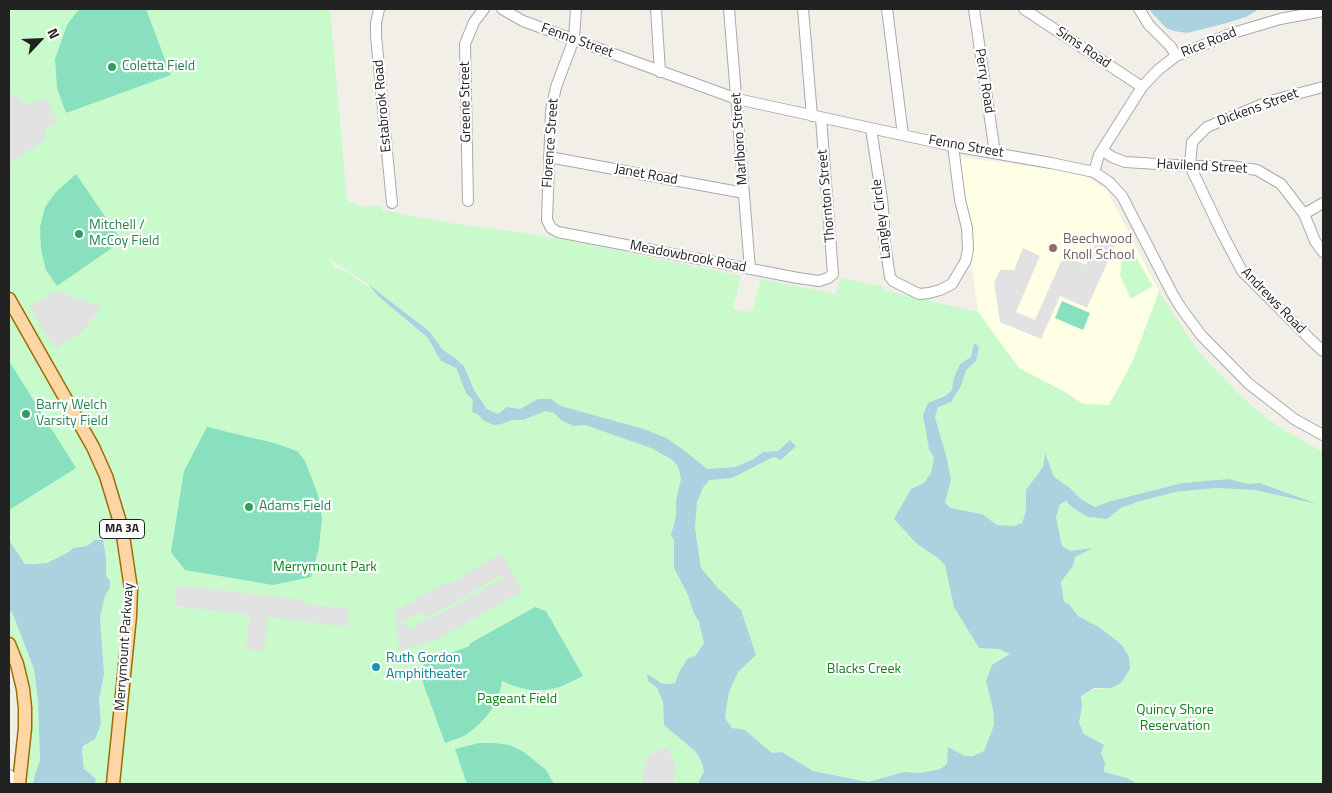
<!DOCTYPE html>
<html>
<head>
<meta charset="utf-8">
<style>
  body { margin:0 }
  #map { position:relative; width:1332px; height:793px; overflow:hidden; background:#f2efe9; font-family:"Titillium Web",sans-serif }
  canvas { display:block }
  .frame { position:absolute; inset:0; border:10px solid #222; pointer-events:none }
  .north { position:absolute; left:15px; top:15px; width:50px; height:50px; -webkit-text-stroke:4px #fff; paint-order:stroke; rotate:65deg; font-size:14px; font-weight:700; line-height:20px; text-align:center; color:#222 }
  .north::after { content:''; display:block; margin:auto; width:18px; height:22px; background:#222; clip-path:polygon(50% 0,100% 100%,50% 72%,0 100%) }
</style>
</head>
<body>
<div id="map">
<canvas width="1332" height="793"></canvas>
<div class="frame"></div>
<div class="north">N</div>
</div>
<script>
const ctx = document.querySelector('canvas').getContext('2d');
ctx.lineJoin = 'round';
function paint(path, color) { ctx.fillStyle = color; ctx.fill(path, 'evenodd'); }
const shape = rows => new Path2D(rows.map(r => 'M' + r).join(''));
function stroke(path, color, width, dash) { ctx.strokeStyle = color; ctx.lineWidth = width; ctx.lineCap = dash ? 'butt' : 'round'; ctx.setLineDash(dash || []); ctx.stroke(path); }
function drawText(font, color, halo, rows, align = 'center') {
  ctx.font = font + ' "Titillium Web",sans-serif'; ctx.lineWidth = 4.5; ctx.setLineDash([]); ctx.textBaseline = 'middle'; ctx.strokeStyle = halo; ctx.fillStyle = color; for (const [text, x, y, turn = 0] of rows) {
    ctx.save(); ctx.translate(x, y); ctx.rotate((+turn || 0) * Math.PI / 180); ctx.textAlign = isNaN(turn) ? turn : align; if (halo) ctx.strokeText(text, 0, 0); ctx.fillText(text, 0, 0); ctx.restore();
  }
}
paint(shape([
  [958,157,1079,173,1095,182,1107,191,1159,292,1132,363,1109,405,1083,404,1063,391,1019,368,978,312]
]), '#ffffe5');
paint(shape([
  [9,9,330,9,347,201,366,208,369,205,382,207,382,210,451,223,530,234,587,244,741,276,733,309,752,312,761,279,836,294,840,278,882,286,883,290,978,312,1019,368,1063,391,1083,404,1109,405,1132,363,1159,292,1199,352,1240,395,1265,417,1286,431,1323,452,1323,784,1134,784,1134,782,1127,778,1104,772,1105,763,1101,753,1104,745,1084,734,1079,723,1082,706,1081,696,1095,689,1111,688,1099,627,1078,616,1069,605,1064,602,1061,582,1073,566,1075,557,1091,549,1071,551,1062,546,1056,517,1060,504,1066,501,1073,508,1107,519,1121,508,1137,502,1175,492,1216,488,1255,490,1312,503,1261,483,1248,484,1229,479,1182,483,1111,501,1095,507,1081,499,1070,488,1054,477,1044,455,1043,467,1026,490,1026,511,1023,523,1013,526,996,525,982,514,950,508,945,502,951,480,947,459,935,417,938,407,961,386,966,370,976,361,974,343,971,357,960,364,953,380,952,390,938,399,929,449,935,458,931,473,924,483,911,489,894,519,945,565,948,575,979,648,999,649,1011,654,986,681,993,709,994,725,984,751,973,756,965,756,948,747,947,764,940,769,920,773,904,772,868,782,813,771,782,752,772,753,745,730,732,729,725,718,729,692,738,672,756,655,718,588,701,568,695,528,697,502,704,486,711,480,732,478,760,462,775,457,790,440,778,451,763,452,752,460,735,467,707,469,685,451,644,429,561,406,551,399,538,399,520,409,507,408,498,414,487,409,474,390,464,366,455,358,443,350,429,331,368,284,329,259,335,267,347,272,373,290,378,296,428,338,441,361,456,368,466,393,473,400,484,421,502,424,512,420,523,420,546,411,554,413,561,420,585,425,651,448,671,459,678,466,681,479,676,501,676,516,671,535,674,540,674,568,688,595,694,614,699,622,704,644,697,651,694,657,688,658,679,672,675,683,669,684,648,681,657,688,663,702,664,725,696,752,702,763,704,771,700,782,698,784,95,784,96,779,84,769,82,753,83,746,95,739,101,724,99,700,104,674,100,617,105,596,110,588,106,576,106,559,95,540,87,546,73,548,69,552,47,563,25,564,9,540],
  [1129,253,1136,257,1153,286,1131,299,1120,275,1122,257],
  [9,611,12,612,34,669,38,702,40,760,35,774,33,784,18,784,23,708,9,652]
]), '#c8facc');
paint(shape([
  [79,9,146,9,171,75,66,113,57,88,55,59,67,25],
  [76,174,122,241,57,286,46,270,41,250,40,227,45,207,56,192],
  [1062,301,1090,313,1083,330,1055,318],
  [9,361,76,468,9,510],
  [207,427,274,443,297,451,305,461,318,495,322,519,319,547,311,577,273,585,185,570,171,552,184,471],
  [535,607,546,611,583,676,560,687,545,690,530,690,514,686,502,681,500,691,494,706,485,718,475,728,464,736,445,743,419,672,425,662,470,646,469,644],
  [479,743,494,743,509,745,524,752,546,770,554,784,467,784,455,749]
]), '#88e0be');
paint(shape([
  [15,94,27,105,47,98,57,122,44,130,47,138,9,164,9,102],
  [1099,236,1116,243,1087,308,1060,296,1041,339,1000,322,994,283,1000,270,1014,270,1023,248,1040,256,1016,312,1035,320,1064,255,1086,265],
  [57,291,101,307,82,332,55,349,29,307],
  [501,553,522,591,440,638,400,651,395,611,449,581,451,584],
  [501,575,503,578,441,614,416,624,414,630,401,623,421,612,424,618,438,612],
  [178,585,302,600,306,604,349,609,347,627,268,617,264,651,246,649,250,615,175,606],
  [667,747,675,765,673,784,642,784,646,756]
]), '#e2e2e2');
paint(shape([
  [1149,9,1259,9,1246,17,1223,24,1187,33,1174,31,1166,28,1152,13],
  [368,284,429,331,443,350,455,358,464,366,474,390,487,409,498,414,507,407,520,409,538,399,551,399,561,406,644,429,666,438,685,451,707,469,735,467,752,460,763,452,778,451,790,440,796,446,781,460,775,457,771,458,732,478,710,480,704,486,697,502,695,528,701,568,718,588,741,610,756,655,738,672,729,692,725,718,732,728,745,730,772,753,782,752,813,771,868,782,904,772,920,773,940,769,947,764,948,747,965,756,973,756,984,751,994,725,993,709,986,681,992,665,1010,654,999,649,979,648,954,607,945,565,939,559,916,543,894,519,911,489,924,483,931,473,934,458,929,449,923,415,928,403,945,396,952,390,953,380,960,364,971,357,974,343,979,347,976,361,966,370,961,386,951,402,938,407,935,417,947,459,951,480,945,502,950,508,982,514,997,525,1013,526,1022,523,1026,511,1026,490,1043,467,1045,453,1054,477,1070,488,1081,499,1095,507,1111,501,1182,483,1229,479,1248,484,1260,483,1317,504,1255,490,1216,488,1175,492,1137,502,1121,508,1107,519,1088,517,1073,508,1066,501,1060,504,1056,517,1062,546,1071,551,1093,548,1075,557,1073,566,1061,582,1064,602,1069,604,1078,616,1099,627,1122,645,1129,657,1130,669,1121,683,1111,688,1094,688,1081,696,1082,706,1079,723,1084,734,1104,745,1101,753,1105,763,1104,772,1127,778,1134,782,1134,784,698,784,704,771,702,763,696,752,664,725,663,702,657,688,648,681,647,674,661,683,669,684,675,683,679,672,688,658,694,657,704,643,699,622,694,614,688,595,674,568,674,540,671,535,676,516,676,501,681,479,678,466,671,459,651,448,585,425,573,426,561,420,554,413,546,411,523,420,512,420,502,424,494,425,484,421,479,415,472,412,473,400,466,393,456,368,441,361,428,338,378,296],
  [9,540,25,564,33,564,47,563,69,552,73,548,87,546,95,540,103,540,106,559,106,576,110,581,110,588,105,596,100,617,104,674,99,700,101,724,95,739,83,746,82,753,84,769,96,779,95,784,33,784,35,774,40,760,38,702,34,669,12,612,9,611]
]), '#aad3df');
const minor = shape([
  [379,9,376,23,376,36,392,203],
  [502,9,523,21,737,99,953,146,1051,163,1094,172,1109,182,1122,196,1172,293,1181,308,1201,335,1249,384,1275,404,1294,419,1323,435],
  [576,9,574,39,556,87,551,111,547,220,551,228,558,232,798,278,819,281,828,278,833,274,821,118],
  [656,9,660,72],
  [729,9,750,269],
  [803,9,812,116],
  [887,9,903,135],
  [974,9,995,153],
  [1024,9,1142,87],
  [1139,9,1149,25,1171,47,1176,56],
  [1323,87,1270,101,1207,127,1192,142,1190,166,1223,235,1242,271,1312,341,1323,351],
  [871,129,882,199,884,220,884,237,890,277,893,281,919,294,929,293,940,290,952,284,966,260,968,249,967,228,960,200,953,146],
  [1102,150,1112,157,1125,162,1190,166,1230,166,1257,170,1281,184,1304,214,1315,241,1323,252],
  [549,157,744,193],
  [1094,172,1099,155,1142,87,1158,70,1176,56,1233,33,1280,19,1323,11],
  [468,201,465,44,474,22,484,9],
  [1304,214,1323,203],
  [9,775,20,783]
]);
const major = shape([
  [9,299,93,447,106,476,122,529,131,589,130,616,113,784],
  [9,644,17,664,23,689,25,708,25,728,19,784]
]);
stroke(minor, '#a9a9a9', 12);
stroke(major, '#a06b00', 15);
stroke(minor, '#fff', 10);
stroke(major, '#fcd6a4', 12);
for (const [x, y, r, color] of [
  [112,67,5,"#2e9e5b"],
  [79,234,5,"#2e9e5b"],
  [1053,248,5,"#8d6e63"],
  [26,414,5,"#2e9e5b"],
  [249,507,5,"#2e9e5b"],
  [376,667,5,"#0f9aa8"]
]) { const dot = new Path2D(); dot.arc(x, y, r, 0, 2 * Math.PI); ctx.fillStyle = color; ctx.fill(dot); stroke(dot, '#fff', 2); }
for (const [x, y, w] of [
  [122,529,45]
]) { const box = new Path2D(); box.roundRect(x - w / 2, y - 9.5, w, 19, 4); ctx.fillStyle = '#fff'; ctx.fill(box); stroke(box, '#222', 1); }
drawText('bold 12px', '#222', null, [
  ["MA 3A",122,529]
]);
drawText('14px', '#222', '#fff', [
  ["Fenno Street",577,41,20],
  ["Rice Road",1209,43,-22],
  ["Sims Road",1083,48,34],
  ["Perry Road",984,81,81],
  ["Greene Street",466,102,-91],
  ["Estabrook Road",383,106,-95],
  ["Dickens Street",1258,108,-20],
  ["Marlboro Street",740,139,-94],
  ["Florence Street",551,143,-86],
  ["Fenno Street",966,147,10],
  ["Havilend Street",1202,167,3],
  ["Janet Road",646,175,10],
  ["Thornton Street",827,196,-95],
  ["Langley Circle",882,219,-97],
  ["Meadowbrook Road",688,257,11],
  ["Andrews Road",1273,301,46],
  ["Merrymount Parkway",125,647,-86]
]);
drawText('14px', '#27864d', '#fff', [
  ["Coletta Field",122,67],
  ["Mitchell /",89,226],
  ["McCoy Field",89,242],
  ["Barry Welch",36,406],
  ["Varsity Field",36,422],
  ["Adams Field",259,507]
], 'left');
drawText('14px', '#785e54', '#fff', [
  ["Beechwood",1063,240],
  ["Knoll School",1063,256]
], 'left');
drawText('14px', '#0c8416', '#fff', [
  ["Merrymount Park",325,568],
  ["Blacks Creek",864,670],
  ["Pageant Field",517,700],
  ["Quincy Shore",1175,711],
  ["Reservation",1175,727]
]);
drawText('14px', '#0d838f', '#fff', [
  ["Ruth Gordon",386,659],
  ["Amphitheater",386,675]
], 'left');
</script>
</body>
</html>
